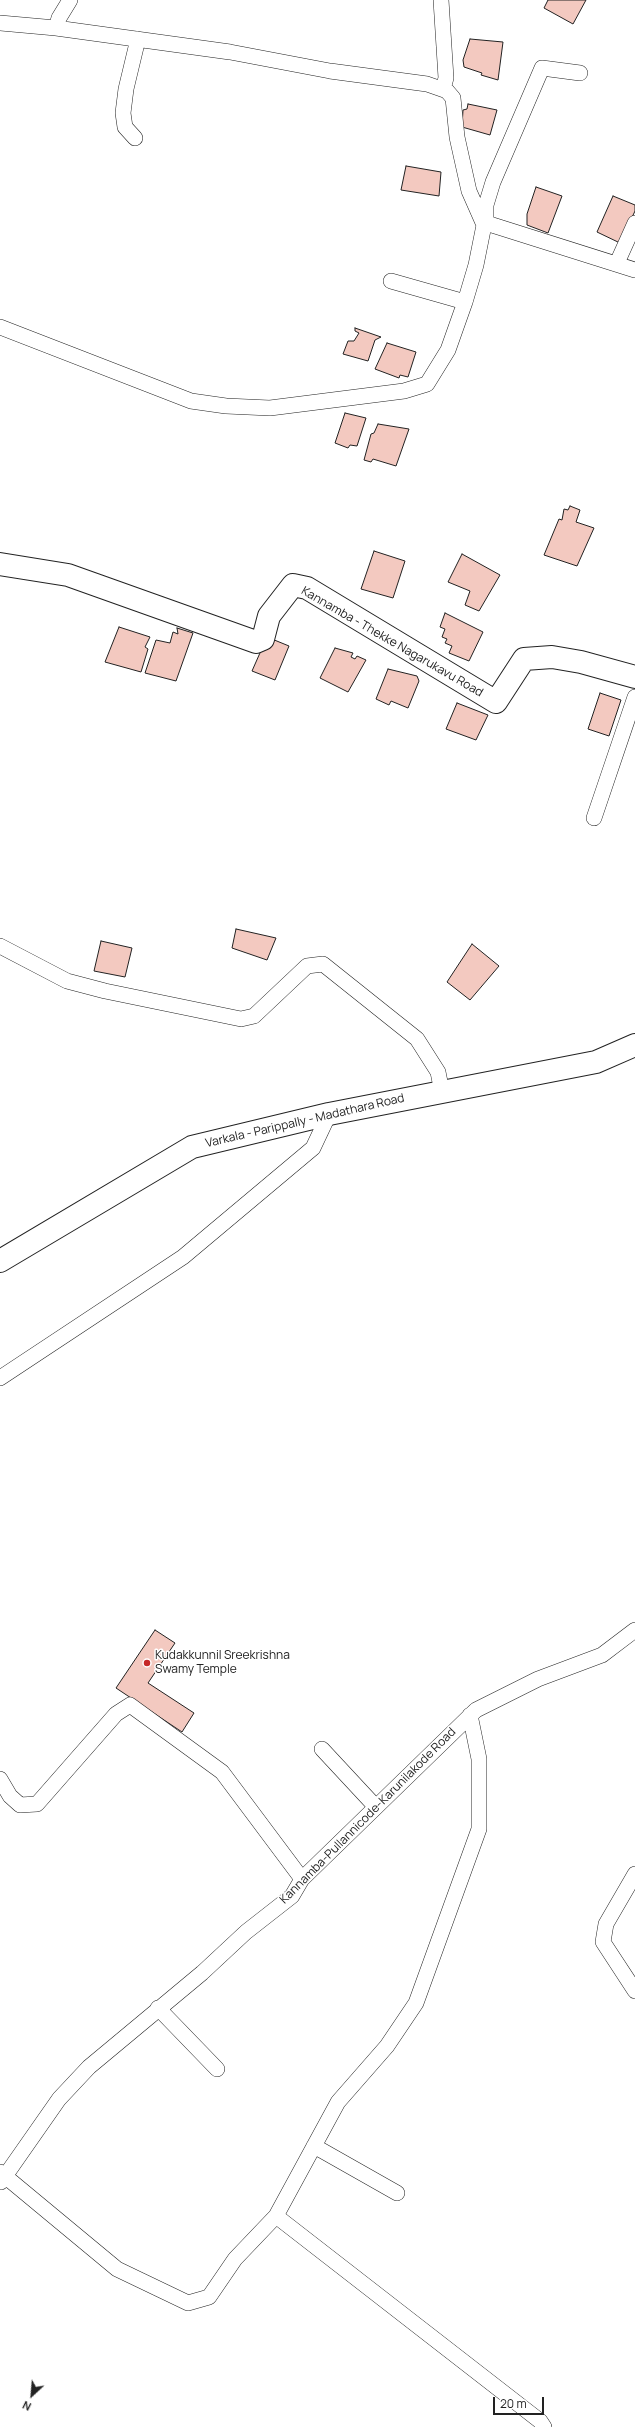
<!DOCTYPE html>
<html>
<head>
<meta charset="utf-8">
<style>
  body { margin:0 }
  #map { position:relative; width:635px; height:2427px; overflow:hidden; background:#fff; font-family:Manrope,sans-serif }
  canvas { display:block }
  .north { position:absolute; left:12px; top:2375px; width:40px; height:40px; -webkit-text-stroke:3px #fff; paint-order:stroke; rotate:206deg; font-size:11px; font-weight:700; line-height:16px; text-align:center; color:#222 }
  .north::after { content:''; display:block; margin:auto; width:14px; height:18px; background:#222; clip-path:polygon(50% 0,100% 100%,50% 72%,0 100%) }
  .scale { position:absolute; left:493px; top:2397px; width:51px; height:18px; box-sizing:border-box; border:2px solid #222; border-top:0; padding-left:5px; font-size:12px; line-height:14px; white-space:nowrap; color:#222; -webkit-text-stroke:3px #fff; paint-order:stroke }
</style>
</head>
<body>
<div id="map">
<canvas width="635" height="2427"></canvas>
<div class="north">N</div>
<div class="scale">20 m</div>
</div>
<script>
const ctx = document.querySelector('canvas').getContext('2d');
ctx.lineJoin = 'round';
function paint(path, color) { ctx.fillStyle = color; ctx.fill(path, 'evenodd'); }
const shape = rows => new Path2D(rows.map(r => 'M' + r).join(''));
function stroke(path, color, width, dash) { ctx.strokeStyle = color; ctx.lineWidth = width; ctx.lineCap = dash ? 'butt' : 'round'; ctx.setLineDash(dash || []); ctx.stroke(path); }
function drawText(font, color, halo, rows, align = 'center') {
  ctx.font = font + ' Manrope,sans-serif'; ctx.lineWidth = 3; ctx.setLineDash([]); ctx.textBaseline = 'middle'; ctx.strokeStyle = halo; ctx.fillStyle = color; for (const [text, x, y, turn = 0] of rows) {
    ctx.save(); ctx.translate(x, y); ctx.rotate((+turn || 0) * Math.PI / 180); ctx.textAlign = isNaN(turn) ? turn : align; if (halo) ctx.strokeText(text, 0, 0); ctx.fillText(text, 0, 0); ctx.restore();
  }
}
const building = shape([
  [548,0,586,0,573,24,544,8,548,0],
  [470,39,503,42,498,80,481,75,482,73,464,67,463,60,470,39],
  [468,104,497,110,490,135,462,127,463,110,467,109,468,104],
  [406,166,441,172,439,196,401,190,406,166],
  [536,187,562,196,548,233,527,225,527,214,536,187],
  [613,196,635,205,635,211,620,243,597,232,613,196],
  [355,328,381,337,375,340,368,361,343,354,348,341,354,341,359,333,355,331,355,328],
  [387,343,416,352,408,377,400,375,399,378,375,369,387,343],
  [345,413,366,418,357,446,350,445,348,448,335,443,345,413],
  [378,424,409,429,396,466,373,459,371,462,364,460,371,434,374,433,378,424],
  [570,506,580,510,576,522,594,528,577,566,544,555,559,519,562,520,564,509,568,510,570,506],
  [374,551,405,561,393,598,361,589,374,551],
  [462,554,500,575,479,611,465,605,470,591,448,582,462,554],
  [445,613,483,632,469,661,449,653,452,646,445,643,447,639,442,637,445,629,440,627,445,613],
  [119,627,150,637,145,647,148,649,141,672,105,662,119,627],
  [177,628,193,633,176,681,145,673,156,640,170,643,173,632,178,634,177,628],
  [267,637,289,646,275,680,252,671,267,637],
  [335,648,353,653,351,657,355,659,357,656,366,660,348,692,320,678,335,648],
  [388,669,417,676,419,681,408,708,391,701,389,705,376,699,388,669],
  [600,693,621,700,609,736,588,729,600,693],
  [457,703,488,715,476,740,446,729,457,703],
  [236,929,276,938,267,960,232,948,236,929],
  [101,941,132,948,125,977,94,971,101,941],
  [472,944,499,966,470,1000,447,982,472,944],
  [155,1630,175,1643,148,1683,194,1713,182,1732,116,1688,155,1630]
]);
paint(building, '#f3c9c0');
stroke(building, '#222', 1);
const minor = shape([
  [441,0,446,78,443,89],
  [0,23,56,28,230,52,330,71,427,84,447,91,453,98,457,137,469,191,484,225],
  [56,28,59,18,70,0],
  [135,138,125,127,123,113,126,89,138,39],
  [486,223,486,205,493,182,542,68,580,73],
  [617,263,635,223],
  [391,281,465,302],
  [0,327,191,401,226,406,270,408,404,391,427,384,448,350,465,302,476,265,484,225,486,223,635,270],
  [594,818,635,697],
  [0,946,67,981,105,991,241,1019,254,1016,307,966,323,964,417,1039,438,1072,442,1092],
  [0,1378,183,1257,313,1148,329,1114],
  [322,1749,375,1806],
  [0,1779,10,1796,20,1805,37,1804,116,1714,130,1705,222,1772,302,1879],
  [635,1874,606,1924,603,1942,635,1991],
  [158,2008,217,2069],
  [314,2146,397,2193],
  [0,2172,117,2269,188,2303,209,2297,235,2259,276,2216,338,2102,387,2046,416,2003,479,1829,479,1759,470,1715],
  [1,2182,59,2099,89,2067,202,1973,246,1932,292,1896,302,1879,476,1710,538,1679,602,1655,635,1630],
  [276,2216,540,2421,544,2427]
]);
const secondary = shape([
  [0,564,68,575,256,642,263,639,269,616,293,585,307,588,496,702,524,659,552,657,581,662,635,677]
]);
const primary = shape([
  [0,1261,192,1147,329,1114,596,1062,635,1045]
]);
stroke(minor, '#222', 16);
stroke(secondary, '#222', 24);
stroke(primary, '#222', 24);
stroke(minor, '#fff', 15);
stroke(secondary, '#fff', 22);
stroke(primary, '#fff', 22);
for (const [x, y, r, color] of [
  [147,1663,4,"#c62828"]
]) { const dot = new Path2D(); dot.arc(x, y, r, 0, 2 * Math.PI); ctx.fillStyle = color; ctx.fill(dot); stroke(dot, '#fff', 1.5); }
drawText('12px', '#222', '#fff', [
  ["Kannamba - Thekke Nagarukavu Road",392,642,30],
  ["Varkala - Parippally - Madathara Road",305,1121,-13],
  ["Kannamba-Pullannicode-Karunilakode Road",368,1816,-45]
]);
drawText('12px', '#222', '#fff', [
  ["Kudakkunnil Sreekrishna",155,1656],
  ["Swamy Temple",155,1670]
], 'left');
</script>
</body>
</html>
